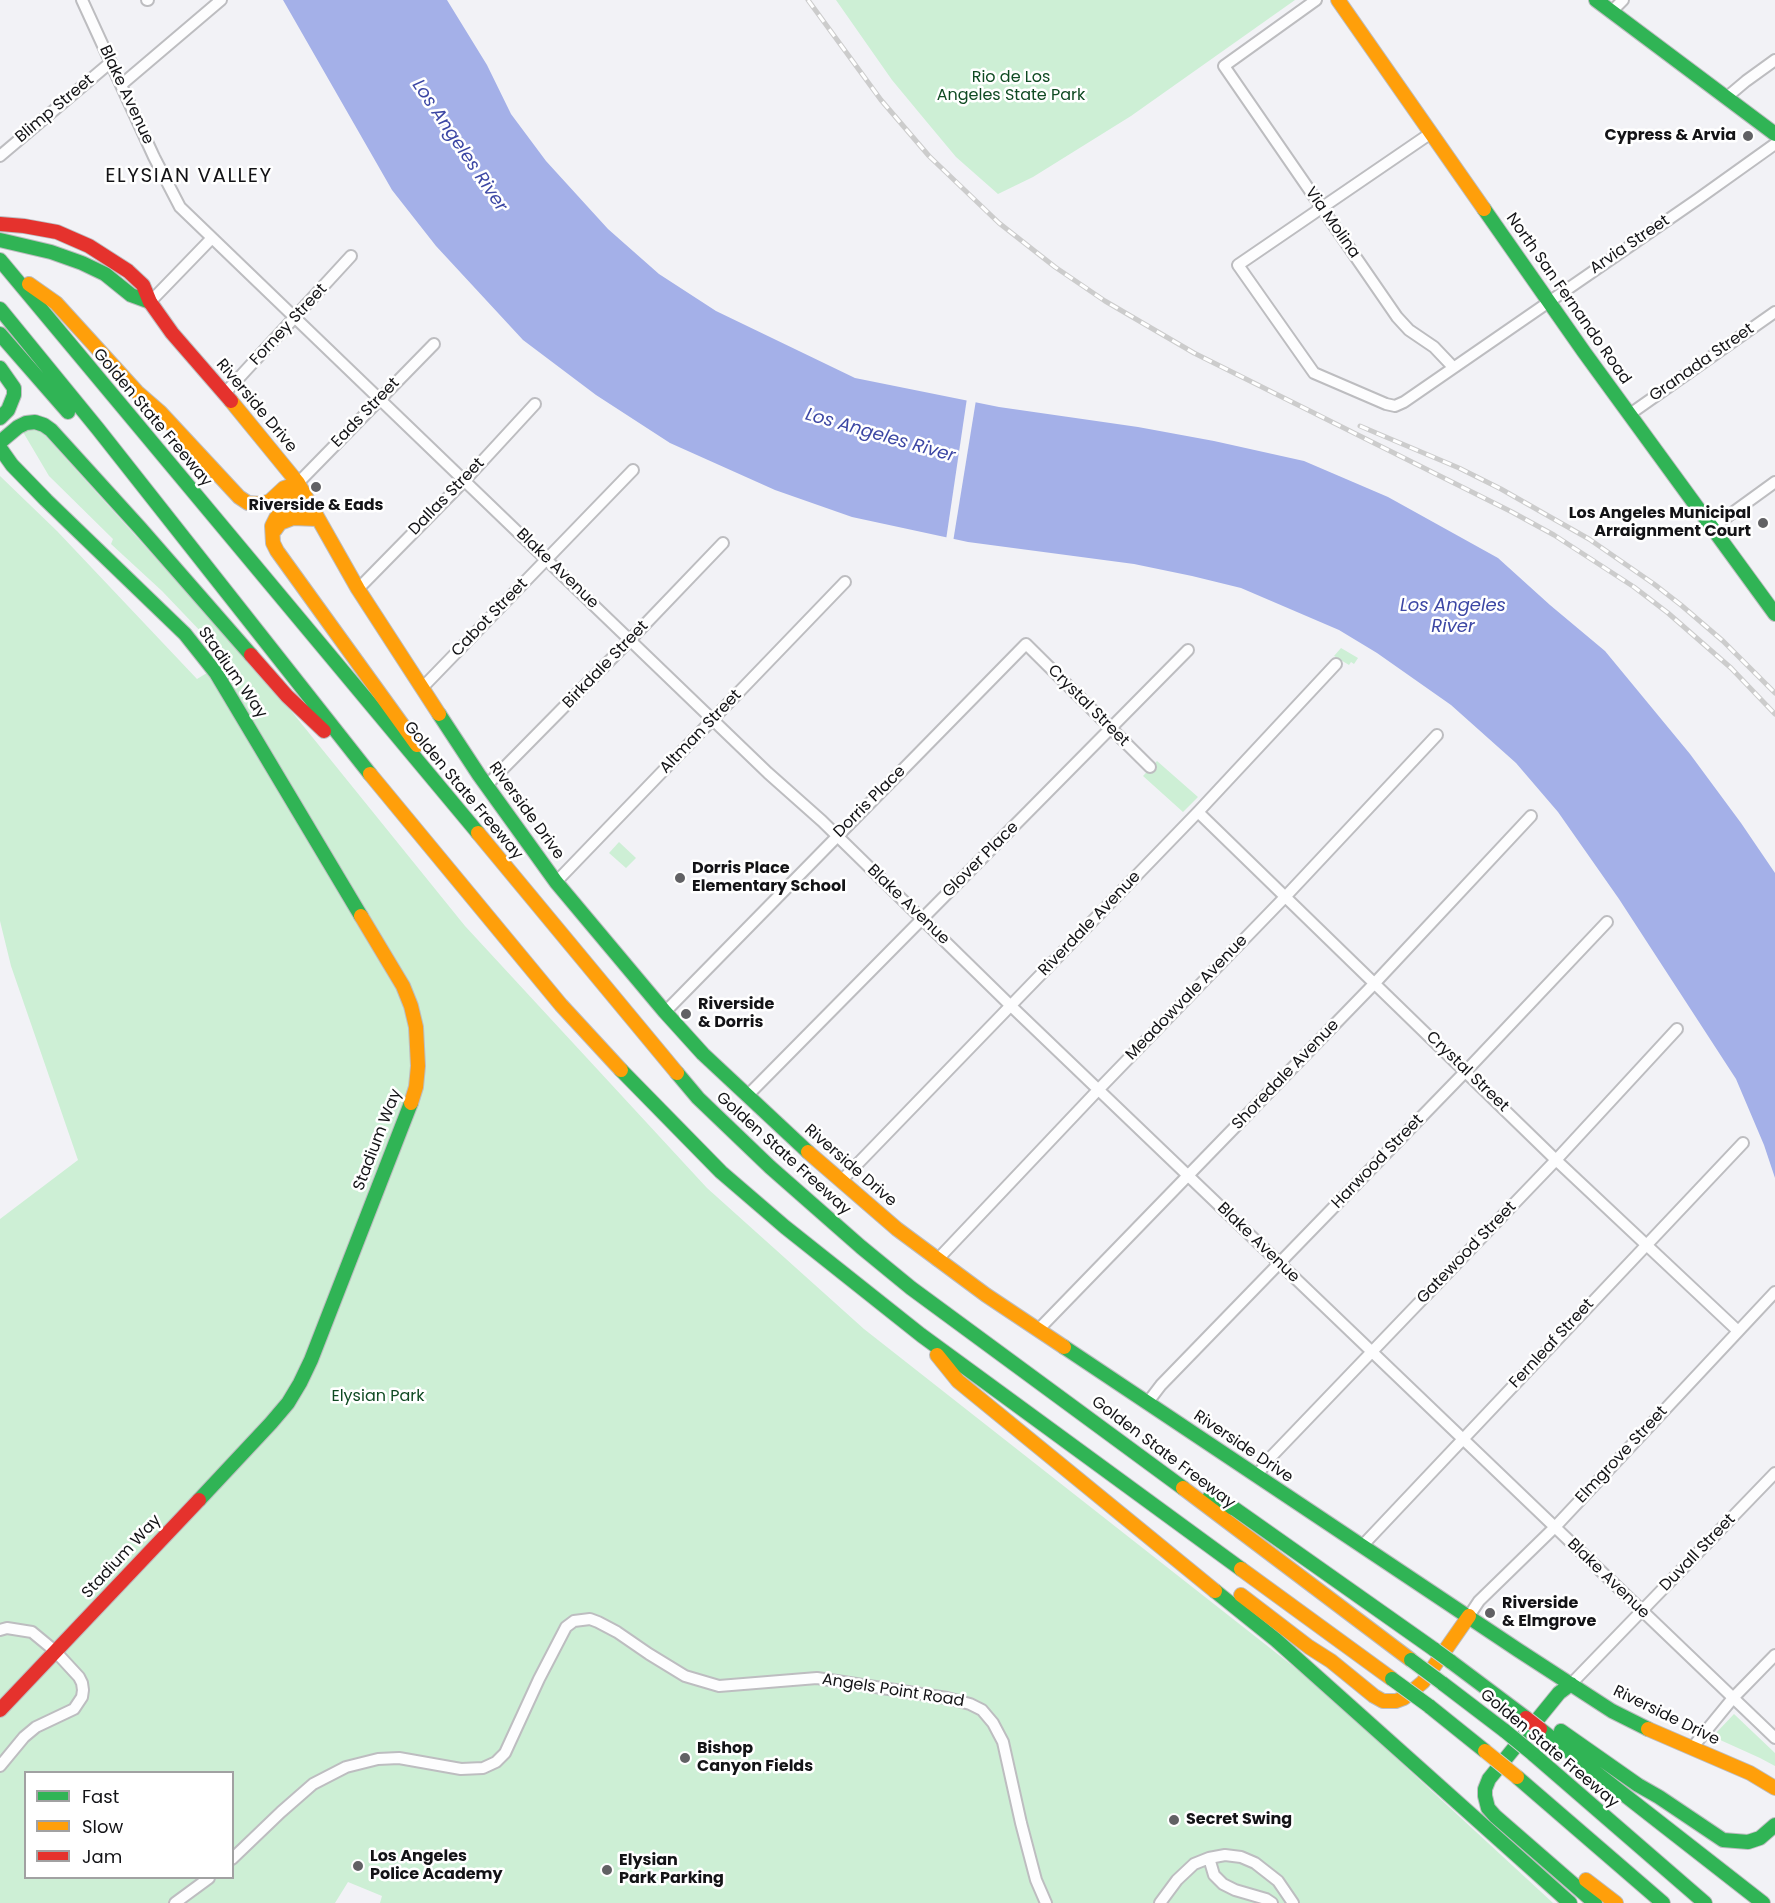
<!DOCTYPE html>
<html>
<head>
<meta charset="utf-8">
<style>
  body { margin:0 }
  #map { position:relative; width:1775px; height:1903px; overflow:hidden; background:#f2f2f6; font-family:Poppins,sans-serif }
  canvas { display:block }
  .legend { position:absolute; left:24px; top:1771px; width:210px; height:108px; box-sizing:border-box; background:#fff; border:2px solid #a1a1a2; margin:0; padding:8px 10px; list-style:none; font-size:18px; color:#131316 }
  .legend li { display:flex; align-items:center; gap:12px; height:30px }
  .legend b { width:30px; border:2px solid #a1a1a2 }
</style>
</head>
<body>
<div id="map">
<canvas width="1775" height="1903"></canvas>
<ul class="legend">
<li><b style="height:8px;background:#30b455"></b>Fast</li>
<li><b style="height:8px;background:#ff9f0a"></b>Slow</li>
<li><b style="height:8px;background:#e5322d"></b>Jam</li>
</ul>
</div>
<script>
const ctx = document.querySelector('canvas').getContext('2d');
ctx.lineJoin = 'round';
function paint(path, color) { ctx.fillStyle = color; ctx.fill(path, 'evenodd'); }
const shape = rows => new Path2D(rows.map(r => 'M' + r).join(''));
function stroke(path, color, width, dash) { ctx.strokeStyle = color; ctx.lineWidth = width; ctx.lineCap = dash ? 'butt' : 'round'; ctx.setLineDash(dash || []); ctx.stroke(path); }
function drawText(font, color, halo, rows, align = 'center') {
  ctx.font = font + ' Poppins,sans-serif'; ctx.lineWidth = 5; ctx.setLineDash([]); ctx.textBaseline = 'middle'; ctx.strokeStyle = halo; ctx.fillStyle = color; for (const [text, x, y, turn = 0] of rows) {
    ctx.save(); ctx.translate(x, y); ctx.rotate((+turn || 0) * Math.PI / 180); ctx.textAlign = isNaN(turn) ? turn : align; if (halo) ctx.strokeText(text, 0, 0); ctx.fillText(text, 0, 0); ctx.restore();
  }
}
paint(shape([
  [836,0,1295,0,1131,116,1033,177,998,194,956,157,921,115,892,80],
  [29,429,41,431,271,686,465,926,707,1188,864,1329,1317,1685,1553,1903,380,1903,382,1896,348,1882,335,1903,0,1903,0,1219,78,1160,11,966,0,921,0,476,57,531,197,679,225,662,204,635,162,591,111,544,113,539,49,476,23,432],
  [26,1772,232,1772,232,1878,26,1878],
  [1341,648,1358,658,1354,664,1351,662,1349,665,1334,656],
  [1157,761,1198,797,1183,812,1143,776],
  [619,842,636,858,626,868,609,853],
  [1734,1714,1775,1753,1775,1766,1760,1758,1718,1739,1716,1733]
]), '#cdefd5');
paint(shape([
  [283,0,447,0,487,65,511,114,546,161,608,229,659,274,716,311,855,378,999,407,1138,427,1214,441,1304,461,1388,497,1498,558,1550,605,1605,651,1690,754,1741,823,1775,873,1775,1178,1764,1145,1736,1079,1619,899,1558,812,1516,763,1451,705,1377,653,1339,630,1241,588,1192,576,1134,564,968,542,852,517,775,490,670,443,596,395,523,340,436,246,392,190]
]), '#a4b0e8');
paint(shape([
  [967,398,976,400,953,542,946,540]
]), '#f2f2f6');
const street = shape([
  [82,0,154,157,180,207,768,773,822,821,1011,1006,1775,1738],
  [147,0,148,0],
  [1316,0,1224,66,1397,317,1409,330,1434,347,1453,367],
  [1611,12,1623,0],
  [121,85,221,0],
  [1727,97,1746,81,1775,60],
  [1431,133,1238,265,1314,373,1386,404,1395,406,1404,402,1698,199,1775,144],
  [0,156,111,62],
  [150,302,212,238],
  [225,393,351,256],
  [1630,414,1775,312],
  [298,483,434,344],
  [1713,527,1775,482],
  [358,589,465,480,535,404],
  [422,688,633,470],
  [487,785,630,640,723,543],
  [1198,812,1556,1160,1738,1331],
  [556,882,845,582],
  [665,1012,1026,644,1150,767],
  [748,1095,1188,650],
  [841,1181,1198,812,1336,664],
  [937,1260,1098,1090,1286,896,1437,735],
  [1038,1330,1372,986,1531,816],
  [1148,1402,1161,1385,1466,1071,1607,922],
  [1257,1476,1268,1460,1556,1160,1677,1029],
  [1362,1546,1743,1143],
  [1469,1616,1479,1601,1555,1527,1775,1292],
  [0,1630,7,1628,32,1632,55,1651,79,1677,82,1683,83,1690,82,1697,74,1709,36,1727,24,1737,0,1766],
  [1571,1684,1775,1473],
  [1692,1748,1733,1698,1775,1655],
  [1209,1858,1214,1875,1223,1884,1235,1890,1266,1899,1272,1903],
  [232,1859,281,1812,313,1784,346,1767,378,1759,399,1758,461,1769,483,1768,496,1762,505,1753,539,1679,566,1627,574,1621,590,1619,598,1622,617,1632,649,1654,685,1676,719,1686,817,1678,947,1698,970,1704,982,1710,993,1723,1003,1742,1021,1823,1036,1880,1046,1903],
  [175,1903,209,1878],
  [1160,1903,1177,1880,1194,1864,1209,1858,1225,1855,1241,1857,1255,1863,1278,1881,1293,1903]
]);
const fast = shape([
  [1596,0,1775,134],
  [1484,209,1584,352,1775,614],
  [0,240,51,252,82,263,105,274,131,295,150,302],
  [0,260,478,833],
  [0,309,98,429,370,774],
  [0,334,68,412],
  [0,368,14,388,14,395,8,410,0,418],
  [0,442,18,427,26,423,35,422,44,425,51,430,140,528,251,655],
  [0,448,12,465,46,500,185,634,216,673,361,916],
  [439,714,479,775,556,882,665,1012,703,1054,808,1152],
  [621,1070,721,1172,785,1227,921,1335,1241,1569],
  [677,1073,698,1098,770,1167,861,1247,911,1288,1183,1488],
  [1064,1347,1518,1650,1612,1711,1648,1729],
  [1209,1498,1235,1509,1435,1650],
  [199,1500,271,1423,288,1403,300,1383,311,1360,411,1103],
  [1215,1591,1276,1640,1570,1903],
  [1450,1661,1526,1718],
  [1442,1683,1505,1731],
  [1571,1684,1559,1693,1489,1779,1485,1789,1485,1796,1488,1808,1495,1816,1595,1903],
  [1429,1706,1485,1751],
  [1540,1729,1763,1903],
  [1561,1731,1638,1785,1659,1797,1723,1840,1748,1842,1760,1838,1775,1825],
  [1533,1754,1705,1903],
  [1517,1777,1663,1903]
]);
const slow = shape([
  [1338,0,1484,209],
  [29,284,56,303,137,392,160,412,239,497,248,503,261,504,270,501,284,488,298,483],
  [231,401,298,483,358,589,439,714],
  [298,483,292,499,276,518,272,526,273,543,277,551,417,745],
  [275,530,280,523,293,518,317,519],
  [370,774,561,1005,621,1070],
  [478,833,677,1073],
  [361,916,403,986,411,1006,416,1027,418,1066,416,1087,411,1103],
  [808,1152,897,1229,986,1295,1064,1347],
  [937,1355,958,1381,1215,1591],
  [1183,1488,1411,1660],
  [1241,1569,1392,1679],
  [1241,1595,1309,1647,1331,1661,1374,1696,1383,1701,1396,1701,1404,1698,1423,1682,1469,1616],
  [1648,1729,1750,1773,1775,1788],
  [1586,1880,1616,1903]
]);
const jam = shape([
  [0,224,24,226,57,232,89,246,128,271,143,285,150,302,172,333,231,401],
  [251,655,287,696,324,731],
  [0,1710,199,1500]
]);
stroke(street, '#bdbdc0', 14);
stroke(fast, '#bdbdc0', 16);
stroke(slow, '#bdbdc0', 16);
stroke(jam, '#bdbdc0', 16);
stroke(street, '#fdfdfe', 10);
stroke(fast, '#30b455', 14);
stroke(slow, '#ff9f0a', 14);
stroke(jam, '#e5322d', 14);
const rail = shape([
  [808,0,881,100,929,156,999,223,1055,267,1105,301,1194,353,1512,512,1554,535,1634,587,1668,613,1731,668,1775,714],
  [1360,426,1459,468,1501,489,1589,539,1654,584,1681,605,1723,641,1775,693]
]);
stroke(rail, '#ccc', 5);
stroke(rail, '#fff', 3, [9]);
const fastBridge = shape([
  [1435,1650,1450,1661],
  [1411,1660,1442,1683],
  [1392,1679,1429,1706],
  [1505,1731,1533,1754]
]);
const slowBridge = shape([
  [1485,1751,1517,1777]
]);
const jamBridge = shape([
  [1526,1718,1540,1729]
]);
stroke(fastBridge, '#d0d0d2', 16, []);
stroke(slowBridge, '#d0d0d2', 16, []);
stroke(jamBridge, '#d0d0d2', 16, []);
stroke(fastBridge, '#30b455', 14);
stroke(slowBridge, '#ff9f0a', 14);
stroke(jamBridge, '#e5322d', 14);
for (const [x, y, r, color] of [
  [1748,136,6,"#616164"],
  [316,487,6,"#616164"],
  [1763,523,6,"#616164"],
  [680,878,6,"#616164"],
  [686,1014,6,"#616164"],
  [1490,1613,6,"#616164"],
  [685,1758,6,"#616164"],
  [1174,1820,6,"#616164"],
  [358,1866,6,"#616164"],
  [607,1870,6,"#616164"]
]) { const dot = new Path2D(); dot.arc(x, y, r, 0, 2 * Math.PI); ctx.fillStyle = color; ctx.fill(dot); stroke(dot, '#fff', 2); }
drawText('16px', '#0f4a22', '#fff', [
  ["Rio de Los",1011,78],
  ["Angeles State Park",1011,96],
  ["Elysian Park",378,1397]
]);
drawText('16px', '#131316', '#fff', [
  ["Blake Avenue",126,95,65],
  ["Blimp Street",55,109,-40],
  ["Via Molina",1332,223,55],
  ["Arvia Street",1630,245,-34],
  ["North San Fernando Road",1568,299,55],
  ["Forney Street",289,325,-47],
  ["Granada Street",1702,363,-35],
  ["Riverside Drive",256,406,50],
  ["Eads Street",366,413,-46],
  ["Golden State Freeway",152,418,50],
  ["Dallas Street",447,497,-46],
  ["Blake Avenue",557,569,44],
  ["Cabot Street",490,618,-46],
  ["Birkdale Street",606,665,-46],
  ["Stadium Way",232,673,55],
  ["Crystal Street",1088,706,45],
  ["Altman Street",701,732,-46],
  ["Golden State Freeway",463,791,50],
  ["Dorris Place",870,802,-45],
  ["Riverside Drive",526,811,54],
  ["Glover Place",981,860,-45],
  ["Blake Avenue",908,905,44],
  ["Riverdale Avenue",1090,924,-46],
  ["Meadowvale Avenue",1187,998,-46],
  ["Crystal Street",1467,1072,44],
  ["Shoredale Avenue",1286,1075,-46],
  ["Stadium Way",378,1140,-69],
  ["Golden State Freeway",783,1154,42],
  ["Harwood Street",1378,1162,-46],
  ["Riverside Drive",850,1166,41],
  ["Blake Avenue",1258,1243,44],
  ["Gatewood Street",1467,1253,-46],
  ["Fernleaf Street",1552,1344,-47],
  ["Riverside Drive",1243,1447,34],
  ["Golden State Freeway",1163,1453,37],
  ["Elmgrove Street",1622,1455,-47],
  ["Duvall Street",1698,1553,-46],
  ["Stadium Way",122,1557,-47],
  ["Blake Avenue",1608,1579,44],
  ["Angels Point Road",893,1691,9],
  ["Riverside Drive",1666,1716,26],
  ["Golden State Freeway",1549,1749,40]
]);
drawText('bold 16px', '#131316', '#fff', [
  ["Cypress & Arvia",1736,136,"right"],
  ["Riverside & Eads",316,506,"center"],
  ["Los Angeles Municipal",1751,514,"right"],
  ["Arraignment Court",1751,532,"right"],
  ["Dorris Place",692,869],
  ["Elementary School",692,887],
  ["Riverside",698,1005],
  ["& Dorris",698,1023],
  ["Riverside",1502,1604],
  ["& Elmgrove",1502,1622],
  ["Bishop",697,1749],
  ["Canyon Fields",697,1767],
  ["Secret Swing",1186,1820],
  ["Los Angeles",370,1857],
  ["Police Academy",370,1875],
  ["Elysian",619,1861],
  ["Park Parking",619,1879]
], 'left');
drawText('italic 18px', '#3c47a4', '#fff', [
  ["Los Angeles River",459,146,56],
  ["Los Angeles River",880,436,16],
  ["Los Angeles",1453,606],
  ["River",1453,627]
]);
ctx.letterSpacing = '1.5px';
drawText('20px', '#131316', '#fff', [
  ["ELYSIAN VALLEY",189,177]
]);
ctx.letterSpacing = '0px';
</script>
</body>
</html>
